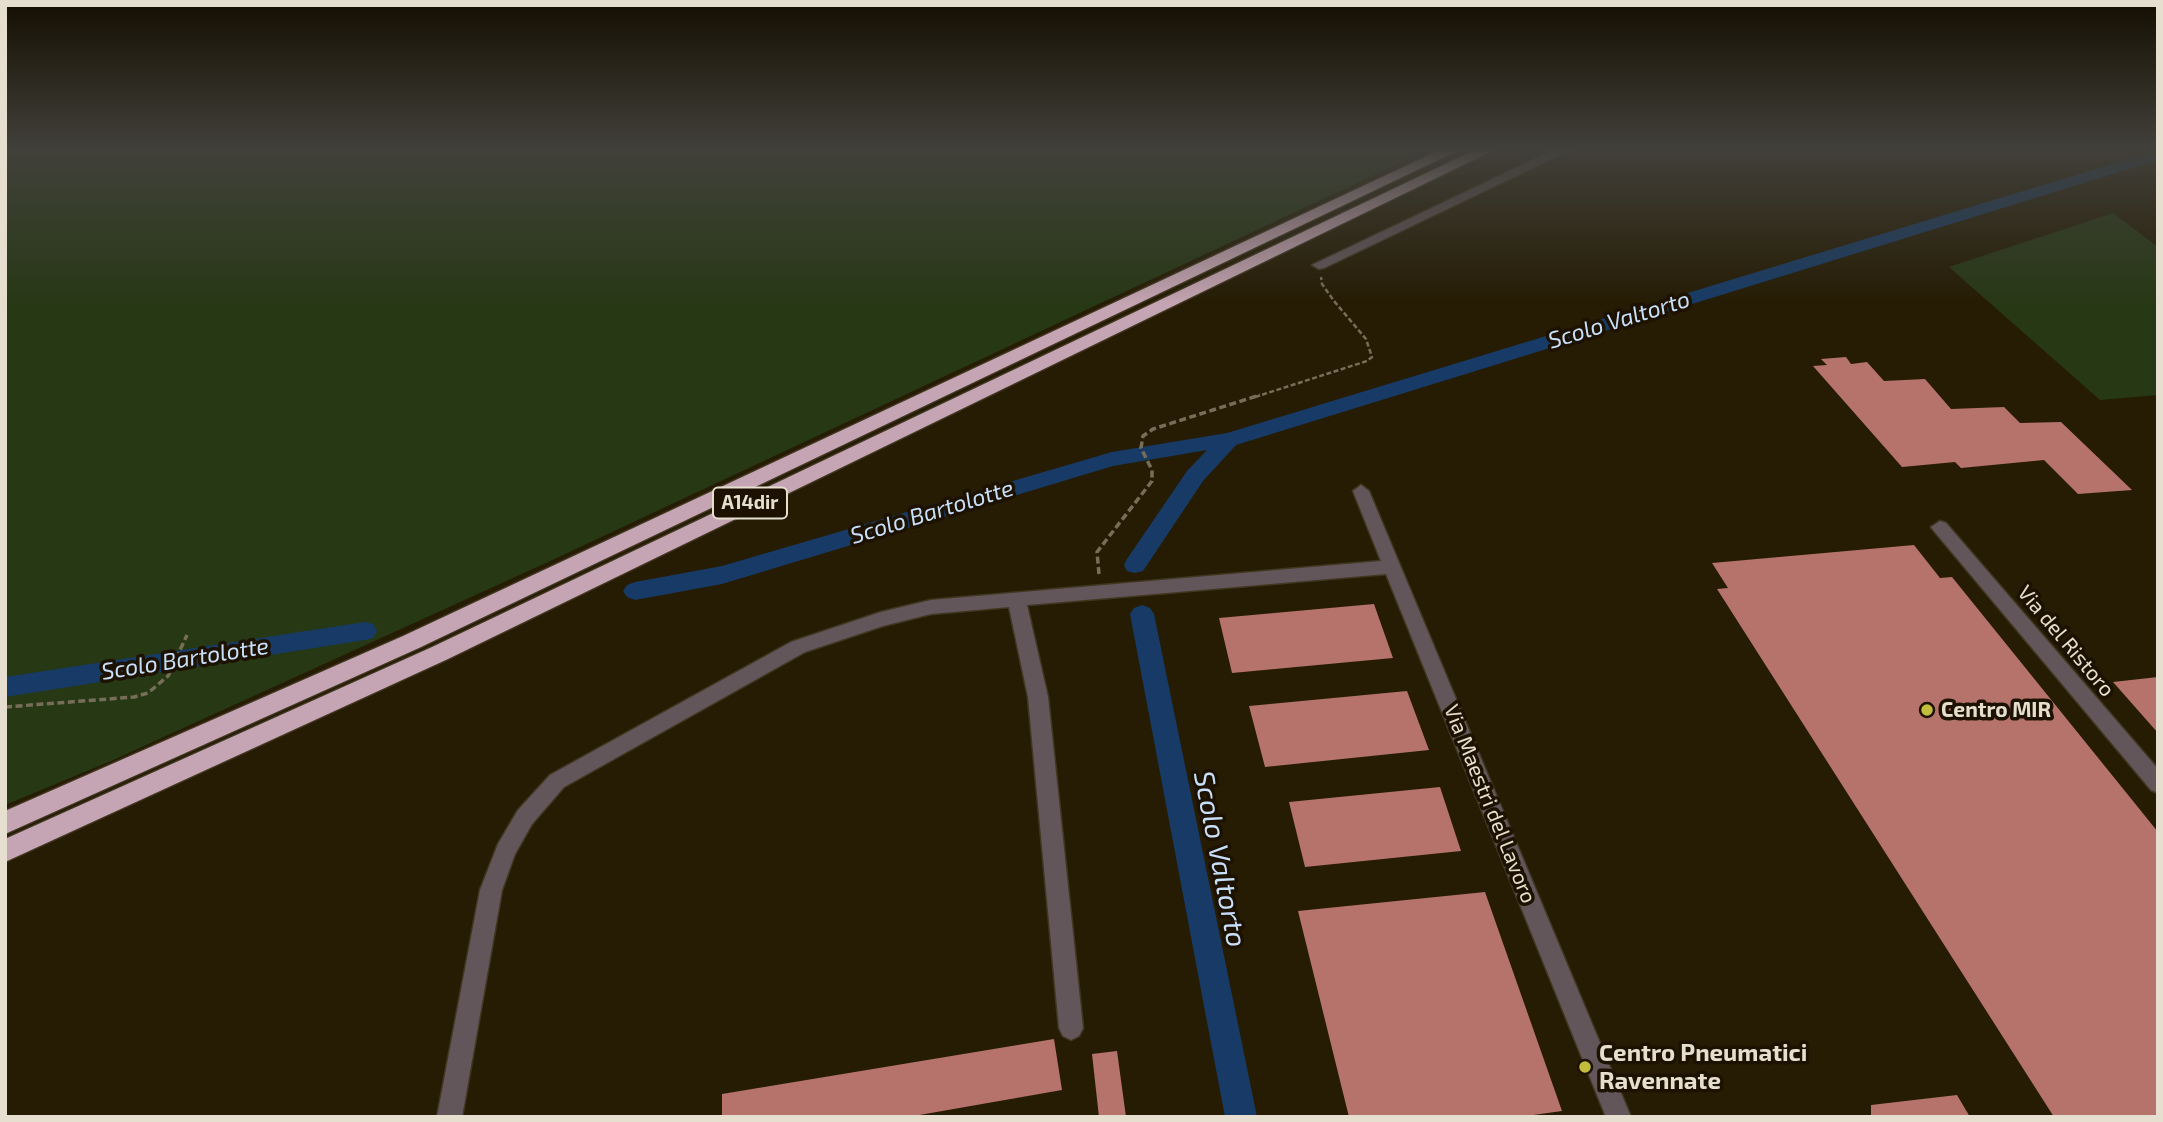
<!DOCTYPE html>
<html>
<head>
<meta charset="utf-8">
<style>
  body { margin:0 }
  #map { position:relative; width:2163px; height:1122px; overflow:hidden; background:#261c04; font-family:"Exo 2",sans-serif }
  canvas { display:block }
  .frame { position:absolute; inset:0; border:7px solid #e6dfd0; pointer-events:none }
</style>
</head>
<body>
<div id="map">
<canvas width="2163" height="1122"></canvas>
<div class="frame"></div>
</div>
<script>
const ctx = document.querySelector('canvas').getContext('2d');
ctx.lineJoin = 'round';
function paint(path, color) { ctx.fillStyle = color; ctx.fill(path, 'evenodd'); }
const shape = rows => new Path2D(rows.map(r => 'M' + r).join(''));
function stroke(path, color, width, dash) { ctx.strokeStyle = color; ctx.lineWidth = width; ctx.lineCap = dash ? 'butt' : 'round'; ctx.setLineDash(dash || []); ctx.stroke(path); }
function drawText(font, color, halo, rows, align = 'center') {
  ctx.font = font + ' "Exo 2",sans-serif'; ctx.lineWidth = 7; ctx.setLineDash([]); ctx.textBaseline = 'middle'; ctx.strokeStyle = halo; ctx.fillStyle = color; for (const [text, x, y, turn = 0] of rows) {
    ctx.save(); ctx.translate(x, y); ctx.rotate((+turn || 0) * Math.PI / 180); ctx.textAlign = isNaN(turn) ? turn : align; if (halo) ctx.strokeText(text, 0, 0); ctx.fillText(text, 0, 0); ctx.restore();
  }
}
paint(shape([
  [5,148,1432,148,548,562,111,761,5,805],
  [2113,213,2158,247,2158,395,2100,400,1949,267]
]), '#273815');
paint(shape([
  [2158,150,2158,160,1236,445,1203,481,1143,571,1135,573,1127,571,1124,565,1127,559,1187,471,1207,450,1113,466,722,584,635,600,627,597,623,591,627,585,635,582,722,566,1112,452,1227,433,2158,150],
  [1142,605,1150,608,1154,614,1257,1117,1225,1117,1130,614,1134,608,1142,605],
  [365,622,373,624,377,631,373,638,365,640,5,697,5,677,365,622]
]), '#173b66');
paint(shape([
  [1846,357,1851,364,1867,362,1884,381,1925,379,1951,409,2004,407,2020,423,2061,422,2132,490,2078,494,2044,460,1961,468,1955,462,1902,467,1813,366,1827,365,1821,359],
  [1914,545,1940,578,1952,577,2158,832,2158,1117,2054,1117,1717,589,1728,588,1712,563],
  [1374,604,1393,658,1232,673,1219,618],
  [2158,677,2158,733,2113,682],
  [1407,691,1429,750,1265,767,1249,706],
  [1440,787,1461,851,1305,867,1289,802],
  [1485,892,1562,1111,1519,1117,1349,1117,1298,911],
  [1054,1039,1062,1090,908,1117,722,1117,722,1094],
  [1117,1051,1126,1117,1099,1117,1092,1054],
  [1957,1095,1970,1117,1871,1117,1871,1105]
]), '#b5736c');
const street = shape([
  [1558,148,1574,148,1324,268,1319,269,1312,265,1558,148],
  [1361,485,1369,491,1631,1117,1606,1117,1386,574,1027,605,1048,697,1083,1028,1079,1036,1071,1040,1063,1036,1059,1028,1028,697,1009,607,931,614,883,626,805,652,564,787,532,824,515,854,502,890,462,1117,437,1117,480,890,498,844,518,810,550,775,791,642,881,612,931,600,1381,561,1353,491,1361,485],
  [1940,521,1946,523,2158,769,2158,793,2151,790,1934,531,1931,527,1940,521]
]);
const highway = shape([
  [1444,148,1463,148,419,648,5,834,5,811,403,636,1444,148],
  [1479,148,1498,148,448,659,5,862,5,839,432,647,1479,148]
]);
stroke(street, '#413721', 3);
stroke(highway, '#413721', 3);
stroke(shape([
  [1255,397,1367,361,1372,357,1366,339,1334,301,1322,284,1321,277]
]), '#776e5a', 2.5, [5, 2.5]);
stroke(shape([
  [1099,574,1097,552,1152,481,1152,470,1141,448,1143,436,1153,429,1260,395],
  [5,707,134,697,148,693,168,676,187,635]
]), '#776e5a', 3.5, [7, 3.5]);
paint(street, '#63565b');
paint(highway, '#c5a5b3');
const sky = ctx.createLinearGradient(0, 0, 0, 305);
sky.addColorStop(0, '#150f02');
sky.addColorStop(0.49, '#41403a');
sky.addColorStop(1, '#41403a00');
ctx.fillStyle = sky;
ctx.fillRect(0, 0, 2163, 305);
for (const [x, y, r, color] of [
  [1927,710,7,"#c3bd3e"],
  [1585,1067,7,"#c3bd3e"]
]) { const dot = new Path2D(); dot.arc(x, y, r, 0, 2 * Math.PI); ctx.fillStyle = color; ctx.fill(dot); stroke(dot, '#1d1200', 2.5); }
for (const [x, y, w] of [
  [750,503,74]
]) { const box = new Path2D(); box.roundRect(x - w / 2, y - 15.5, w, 31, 5); ctx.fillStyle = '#1d1200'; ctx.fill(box); stroke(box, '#e6dfd0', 2); }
drawText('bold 19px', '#e6dfd0', null, [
  ["A14dir",750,503]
]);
drawText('21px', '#e6dfd0', '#1d1200', [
  ["Via del Ristoro",2066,641,50],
  ["Via Maestri del Lavoro",1490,804,68]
]);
drawText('bold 21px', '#e6dfd0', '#1d1200', [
  ["Centro MIR",1941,710]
], 'left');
drawText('italic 23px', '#c8dffb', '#1d1200', [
  ["Scolo Valtorto",1619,320,-17],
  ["Scolo Bartolotte",932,512,-17],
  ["Scolo Bartolotte",185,659,-9]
]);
drawText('bold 24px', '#e6dfd0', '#1d1200', [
  ["Centro Pneumatici",1599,1053],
  ["Ravennate",1599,1081]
], 'left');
drawText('italic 28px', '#c8dffb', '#1d1200', [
  ["Scolo Valtorto",1220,859,79]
]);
</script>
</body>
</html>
